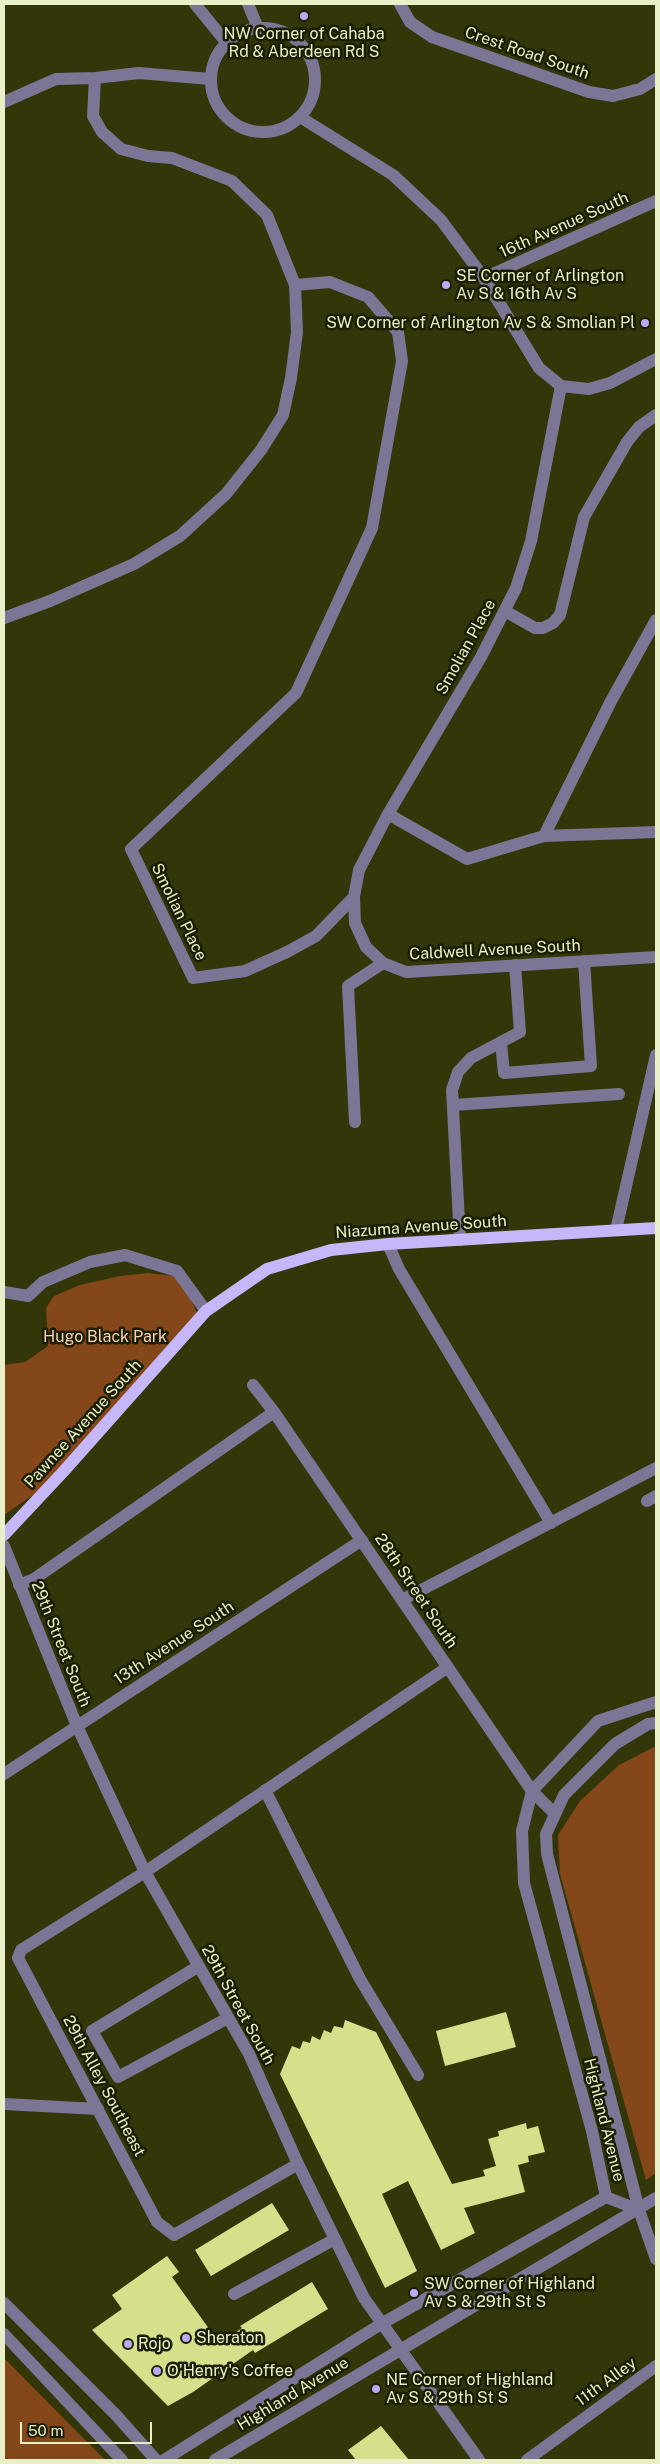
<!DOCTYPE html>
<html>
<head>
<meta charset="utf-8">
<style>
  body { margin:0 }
  #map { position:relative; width:660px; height:2464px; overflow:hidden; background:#333608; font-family:"Public Sans",sans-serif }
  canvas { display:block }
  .frame { position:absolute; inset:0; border:5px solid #e9efc6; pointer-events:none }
  .scale { position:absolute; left:20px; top:2422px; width:132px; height:22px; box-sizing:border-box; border:2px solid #e9efc6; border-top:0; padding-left:6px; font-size:15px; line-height:18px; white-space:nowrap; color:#e9efc6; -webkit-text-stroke:4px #1b1d00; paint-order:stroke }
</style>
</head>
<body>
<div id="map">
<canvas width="660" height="2464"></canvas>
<div class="frame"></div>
<div class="scale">50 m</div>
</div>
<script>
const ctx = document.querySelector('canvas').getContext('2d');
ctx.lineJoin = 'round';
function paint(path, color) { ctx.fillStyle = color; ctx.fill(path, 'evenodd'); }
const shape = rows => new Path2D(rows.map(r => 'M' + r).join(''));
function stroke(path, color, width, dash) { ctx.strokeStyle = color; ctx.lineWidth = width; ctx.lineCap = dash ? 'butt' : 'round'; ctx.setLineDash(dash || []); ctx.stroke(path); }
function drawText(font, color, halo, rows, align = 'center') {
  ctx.font = font + ' "Public Sans",sans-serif'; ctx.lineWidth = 5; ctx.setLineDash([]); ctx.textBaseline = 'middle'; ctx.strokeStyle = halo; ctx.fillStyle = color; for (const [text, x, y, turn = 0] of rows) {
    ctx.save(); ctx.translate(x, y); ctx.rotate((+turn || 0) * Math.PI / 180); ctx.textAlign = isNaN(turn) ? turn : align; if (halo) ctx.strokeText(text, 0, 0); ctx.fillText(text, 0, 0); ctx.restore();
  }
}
paint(shape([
  [148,1273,174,1276,190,1297,197,1313,43,1488,4,1515,4,1365,25,1362,48,1346,46,1308,54,1296,80,1285,120,1276],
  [656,1746,656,2173,646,2180,560,1874,558,1835,580,1801,619,1765],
  [4,2358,105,2460,4,2460]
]), '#834719');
paint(shape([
  [506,2012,516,2047,445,2066,436,2031],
  [345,2020,376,2032,452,2184,485,2176,483,2170,496,2166,488,2139,499,2136,498,2131,526,2123,527,2129,538,2126,545,2152,528,2156,529,2162,518,2165,525,2192,464,2208,475,2233,441,2250,408,2181,382,2194,417,2271,385,2288,280,2074,292,2046,300,2049,303,2041,310,2043,312,2036,320,2040,324,2030,331,2033,334,2026,343,2028],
  [272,2203,289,2230,211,2276,195,2250],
  [167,2256,179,2272,172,2277,217,2340,223,2336,226,2339,242,2328,240,2326,312,2282,328,2309,255,2353,253,2350,193,2392,168,2406,92,2330,122,2309,112,2295],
  [381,2426,409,2460,356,2460,348,2450]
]), '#d6df89');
stroke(shape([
  [195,4,226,42],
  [248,4,258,28],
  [400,4,410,22,432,37,589,92,613,96,640,89,656,79],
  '211 80a52 52 0 1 1 104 0a52 52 0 1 1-104 0Z',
  [4,102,56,79,95,78,139,73,210,79],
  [300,117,393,175,441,220,484,278,539,368,561,386,589,389,610,383,656,359],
  [484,278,656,201],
  [295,285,330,282,368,297,398,332,402,361,372,528,296,693,131,849,193,978,245,971,287,952,316,936,354,897,359,870,388,814,481,657,516,588,531,541,561,386],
  [505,611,535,628,543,628,553,623,560,615,584,517,627,442,639,427,656,415],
  [4,618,50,601,134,564,180,536,226,494,261,450,283,415,291,378,297,332,295,285,267,215,232,181,172,158,148,156,121,149,102,132,93,116,95,78],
  [388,814,467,859,544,836,656,832],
  [544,836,611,701,656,620],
  [354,897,355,923,366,947,383,963,406,972,656,957],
  [501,1043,504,1073,591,1066,584,961],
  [453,1105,619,1094],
  [355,1122,348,986,383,963],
  [616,1230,656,1055],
  [460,1240,452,1090,458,1072,471,1058,520,1032,515,965],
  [388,1244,399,1269,551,1523],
  [4,1292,28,1296,43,1282,90,1262,125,1255,177,1271,206,1311],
  [253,1385,274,1412,532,1791,555,1814],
  [647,1501,656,1496],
  [4,1546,77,1726,145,1872,249,2054,298,2164,364,2298,479,2460],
  [19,1585,34,1579,274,1412],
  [402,1600,656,1468],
  [656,1723,648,1724,615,1744,564,1795,546,1834,547,1854,639,2210,656,2259],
  [4,1774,362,1540],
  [265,1790,360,1979,418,2075],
  [199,1966,92,2031,118,2077,228,2018],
  [4,2104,98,2109],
  [298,2164,174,2235,157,2222,18,1958,21,1950,145,1872,448,1667],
  [606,2197,592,2131,524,1883,522,1831,532,1791,598,1721,656,1702],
  [606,2197,639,2210],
  [234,2294,335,2239],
  [4,2303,116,2415,156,2460],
  [4,2334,122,2460],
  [164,2460,381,2324,606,2197],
  [215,2460,656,2198],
  [527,2460,656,2366]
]), '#7c7696', 12);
stroke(shape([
  [4,1535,63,1472,206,1311,267,1269,331,1250,388,1244,656,1228]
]), '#c5b7fa', 12);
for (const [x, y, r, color] of [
  [304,16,5,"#bbaaf6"],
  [446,285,5,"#bbaaf6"],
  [645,323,5,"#bbaaf6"],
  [414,2293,5,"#bbaaf6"],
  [186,2338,5,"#bbaaf6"],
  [128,2344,5,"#bbaaf6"],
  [157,2371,5,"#bbaaf6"],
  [376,2389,5,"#bbaaf6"]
]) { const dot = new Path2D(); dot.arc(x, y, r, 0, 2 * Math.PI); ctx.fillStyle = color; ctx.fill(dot); stroke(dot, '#1b1d00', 2); }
drawText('16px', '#e9efc6', '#1b1d00', [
  ["NW Corner of Cahaba",304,34,"center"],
  ["Rd & Aberdeen Rd S",304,52,"center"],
  ["SE Corner of Arlington",456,276],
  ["Av S & 16th Av S",456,294],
  ["SW Corner of Arlington Av S & Smolian Pl",635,323,"right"],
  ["SW Corner of Highland",424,2284],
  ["Av S & 29th St S",424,2302],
  ["Sheraton",196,2338],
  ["Rojo",138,2344],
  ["O'Henry's Coffee",167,2371],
  ["NE Corner of Highland",386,2380],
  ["Av S & 29th St S",386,2398]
], 'left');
drawText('16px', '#e9efc6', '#1b1d00', [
  ["Crest Road South",527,53,19],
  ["16th Avenue South",564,225,-24],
  ["Smolian Place",466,647,-61],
  ["Smolian Place",179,912,64],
  ["Caldwell Avenue South",495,950,-3],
  ["Niazuma Avenue South",421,1227,-4],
  ["Pawnee Avenue South",83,1424,-48],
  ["28th Street South",416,1591,56],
  ["13th Avenue South",174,1643,-33],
  ["29th Street South",61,1644,68],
  ["29th Street South",238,2005,61],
  ["29th Alley Southeast",104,2086,62],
  ["Highland Avenue",604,2120,76],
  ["11th Alley",606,2382,-36],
  ["Highland Avenue",293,2394,-31]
]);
drawText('16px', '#f9d1b8', '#1b1d00', [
  ["Hugo Black Park",105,1337]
]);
</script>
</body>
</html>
